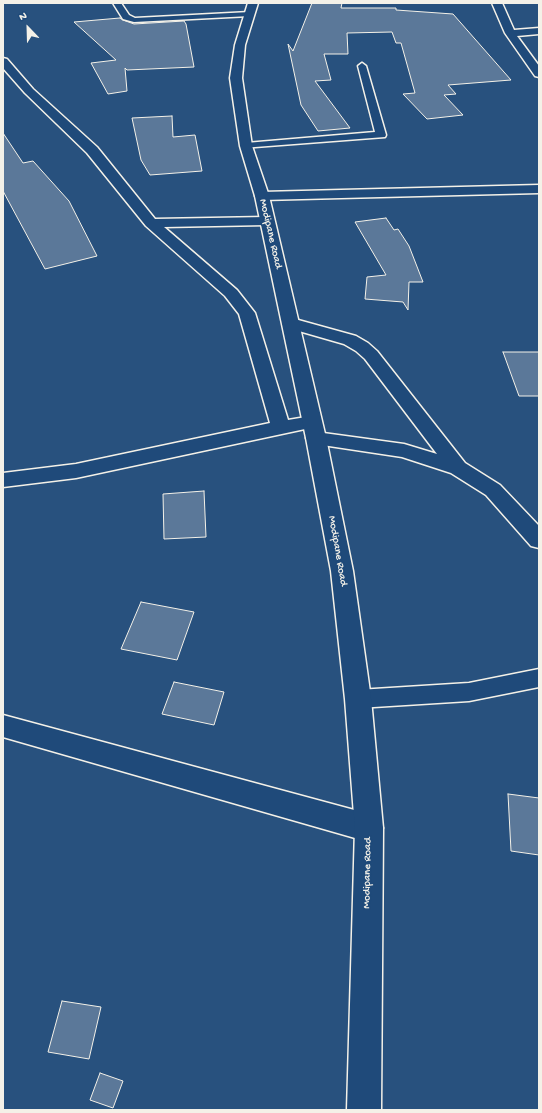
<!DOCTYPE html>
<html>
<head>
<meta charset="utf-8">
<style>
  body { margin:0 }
  #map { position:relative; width:542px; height:1113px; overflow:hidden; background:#28517e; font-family:"Gochi Hand",sans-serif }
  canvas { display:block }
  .frame { position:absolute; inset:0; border:4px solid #f4f1e8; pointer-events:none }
  .north { position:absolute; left:8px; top:8px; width:40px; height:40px; -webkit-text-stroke:3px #1f4a7a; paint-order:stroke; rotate:337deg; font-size:11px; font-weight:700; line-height:16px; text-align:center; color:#f4f1e8 }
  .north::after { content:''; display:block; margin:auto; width:14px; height:18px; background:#f4f1e8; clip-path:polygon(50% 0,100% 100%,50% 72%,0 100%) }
</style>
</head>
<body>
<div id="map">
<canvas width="542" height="1113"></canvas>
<div class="frame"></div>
<div class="north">N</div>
</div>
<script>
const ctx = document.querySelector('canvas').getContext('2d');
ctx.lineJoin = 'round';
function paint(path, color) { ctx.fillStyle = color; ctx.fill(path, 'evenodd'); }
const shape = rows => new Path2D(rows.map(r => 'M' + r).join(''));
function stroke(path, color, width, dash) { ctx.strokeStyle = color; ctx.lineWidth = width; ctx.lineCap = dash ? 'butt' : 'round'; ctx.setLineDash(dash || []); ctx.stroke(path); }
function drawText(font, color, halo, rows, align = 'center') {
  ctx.font = font + ' "Gochi Hand",sans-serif'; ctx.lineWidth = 3.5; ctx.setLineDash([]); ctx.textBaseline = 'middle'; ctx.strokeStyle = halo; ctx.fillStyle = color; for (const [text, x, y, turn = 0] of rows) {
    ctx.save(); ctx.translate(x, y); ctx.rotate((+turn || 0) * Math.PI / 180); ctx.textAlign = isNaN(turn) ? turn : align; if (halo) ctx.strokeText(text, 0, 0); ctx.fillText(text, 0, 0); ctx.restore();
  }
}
const building = shape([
  [312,3,342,3,341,8,396,8,396,10,453,14,511,80,448,85,456,94,444,95,463,115,427,119,403,94,415,93,401,43,396,43,392,32,347,33,348,54,324,54,331,80,315,81,350,128,318,131,301,105,288,44,293,51,312,3],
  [120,18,123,20,134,24,184,21,186,24,194,67,127,70,125,68,127,91,108,94,91,63,116,60,74,22,120,18],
  [172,116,173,137,195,135,202,171,150,175,141,160,132,118,172,116],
  [3,133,23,163,33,161,69,201,97,256,45,269,3,191,3,133],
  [386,218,394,230,398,229,409,246,423,282,409,282,408,310,403,302,365,299,367,277,386,275,355,222,386,218],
  [503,352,539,352,539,396,519,396,503,352],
  [204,491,206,537,164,539,163,494,204,491],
  [141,602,194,612,177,660,121,649,141,602],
  [174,682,224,692,214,725,162,714,174,682],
  [508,794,539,798,539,855,511,851,508,794],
  [62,1001,101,1007,89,1059,48,1052,62,1001],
  [100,1073,123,1081,113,1108,90,1100,100,1073]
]);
paint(building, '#5b7899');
stroke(building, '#f4f1e8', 1);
const service = shape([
  [113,3,121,3,129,15,135,18,250,12,254,14,250,16,134,22,123,19,113,3],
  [362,63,366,66,386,135,385,137,242,148,241,146,242,144,246,143,375,132,358,66,362,63],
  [539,669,539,687,469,701,358,708,351,705,348,699,351,693,358,690,469,683,539,669]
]);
const minor = shape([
  [492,3,502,3,514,30,539,28,539,34,517,36,539,66,539,77,535,76,505,33,492,3],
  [3,58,7,59,33,89,97,147,155,219,266,217,271,218,273,221,271,224,266,225,164,227,237,290,255,313,288,420,312,416,319,418,321,422,319,426,76,478,3,487,3,473,76,464,270,423,239,314,225,296,146,226,87,153,25,93,3,68,3,58],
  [539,185,539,193,262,200,257,199,255,196,257,193,262,192,539,185],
  [291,318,356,336,368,343,377,351,465,463,500,485,539,526,539,548,531,546,486,495,451,473,402,457,309,443,306,438,309,433,316,432,404,444,437,454,365,359,356,351,344,344,285,327,283,323,285,319,291,318],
  [3,715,369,814,379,818,383,828,379,838,369,842,3,737,3,715]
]);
const secondary = shape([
  [248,3,258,3,245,45,242,78,252,146,269,196,326,438,353,571,371,699,383,828,381,1110,347,1110,355,828,345,699,331,571,306,438,255,196,240,146,230,78,235,45,248,3]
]);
stroke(service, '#f4f1e8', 3);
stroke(minor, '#f4f1e8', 3);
stroke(secondary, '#f4f1e8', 3);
paint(service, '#1f4a7a');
paint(minor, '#1f4a7a');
paint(secondary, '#1f4a7a');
drawText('11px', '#f4f1e8', '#1f4a7a', [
  ["Modipane Road",270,234,77],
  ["Modipane Road",337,551,80],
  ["Modipane Road",368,873,-89]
]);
</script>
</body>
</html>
